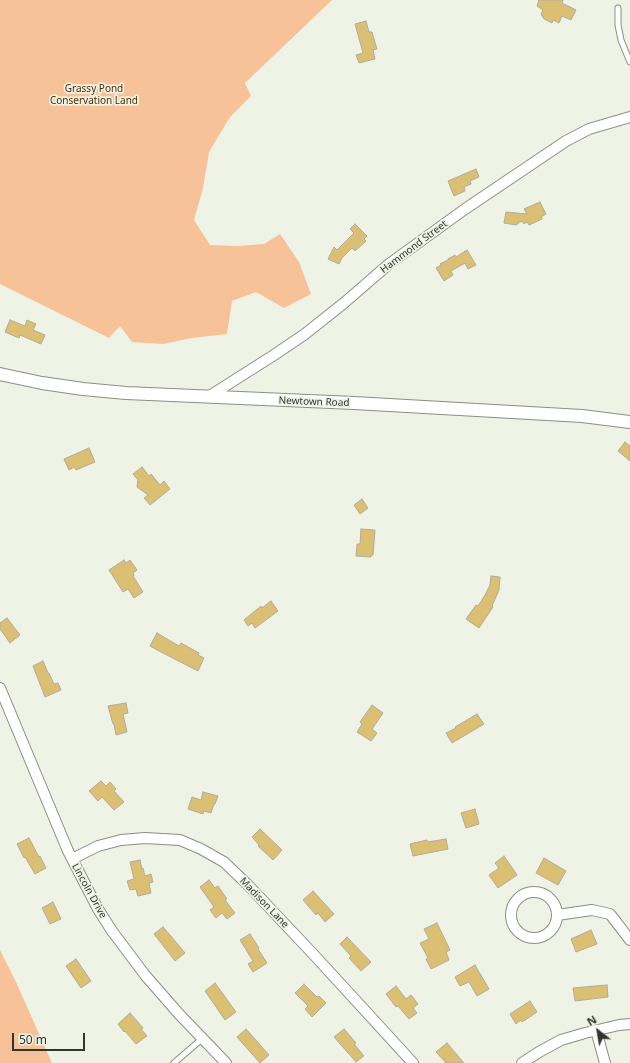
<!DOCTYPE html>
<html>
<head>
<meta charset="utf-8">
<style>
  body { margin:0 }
  #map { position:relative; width:630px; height:1063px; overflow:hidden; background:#eff3e5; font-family:"Noto Sans",sans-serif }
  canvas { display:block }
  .north { position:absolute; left:578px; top:1011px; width:40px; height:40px; -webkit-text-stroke:3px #eff3e5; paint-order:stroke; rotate:329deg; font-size:11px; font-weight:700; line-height:16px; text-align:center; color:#33352f }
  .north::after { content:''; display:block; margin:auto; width:14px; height:18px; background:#33352f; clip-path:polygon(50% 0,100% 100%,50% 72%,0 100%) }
  .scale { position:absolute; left:12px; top:1033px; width:73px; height:18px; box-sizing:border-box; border:2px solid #33352f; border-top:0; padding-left:5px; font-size:12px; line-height:14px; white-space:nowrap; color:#33352f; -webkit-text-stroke:3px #eff3e5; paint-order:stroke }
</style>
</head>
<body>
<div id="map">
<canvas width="630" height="1063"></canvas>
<div class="north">N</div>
<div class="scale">50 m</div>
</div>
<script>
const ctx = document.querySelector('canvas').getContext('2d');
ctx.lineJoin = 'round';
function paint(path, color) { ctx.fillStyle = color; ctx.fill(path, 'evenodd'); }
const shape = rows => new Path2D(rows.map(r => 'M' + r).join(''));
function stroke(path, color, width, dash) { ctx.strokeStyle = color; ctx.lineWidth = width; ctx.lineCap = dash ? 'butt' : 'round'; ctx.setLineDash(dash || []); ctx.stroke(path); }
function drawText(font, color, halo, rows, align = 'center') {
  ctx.font = font + ' "Noto Sans",sans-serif'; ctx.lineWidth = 3.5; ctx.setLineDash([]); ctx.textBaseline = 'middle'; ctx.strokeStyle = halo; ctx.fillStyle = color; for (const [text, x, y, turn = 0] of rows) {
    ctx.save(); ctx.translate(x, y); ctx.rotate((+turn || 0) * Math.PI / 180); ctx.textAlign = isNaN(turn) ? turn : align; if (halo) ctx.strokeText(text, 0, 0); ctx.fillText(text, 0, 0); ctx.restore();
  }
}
paint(shape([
  [0,0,332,0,245,83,251,96,230,117,209,152,203,188,194,220,210,245,237,246,264,244,280,234,299,262,311,294,284,308,256,292,232,301,227,334,192,338,163,344,132,342,120,326,109,338,0,284],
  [0,950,16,982,52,1063,0,1063]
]), '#f7c298');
const building = shape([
  [539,0,563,0,562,3,576,10,571,20,562,16,559,23,553,20,552,23,544,19,541,14,543,10,537,6,539,0],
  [366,21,369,32,372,32,377,49,373,50,375,59,359,63,356,55,363,53,355,24,366,21],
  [476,169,479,177,470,181,471,184,464,187,465,191,454,196,448,181,476,169],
  [540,202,546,214,541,217,542,219,529,225,527,222,524,224,522,221,516,225,504,223,506,212,527,214,524,209,540,202],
  [355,224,367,236,364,239,366,241,355,251,352,248,342,258,339,264,328,259,334,247,337,250,354,233,350,229,355,224],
  [467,250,476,265,468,269,465,263,451,271,453,275,444,281,436,268,441,265,440,264,448,260,448,259,455,255,456,257,467,250],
  [10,320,25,326,27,320,36,324,33,330,45,335,41,344,20,335,19,338,5,332,10,320],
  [625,442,630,446,630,461,618,451,625,442],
  [89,448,95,462,76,470,74,467,69,470,64,459,89,448],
  [142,467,149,476,151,474,160,485,164,481,170,489,150,505,144,498,148,495,137,487,138,480,133,474,142,467],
  [362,499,368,508,360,514,354,505,362,499],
  [361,529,375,530,373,555,371,555,371,557,356,556,357,544,360,544,361,529],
  [124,560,126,563,130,560,137,570,133,573,134,576,133,576,143,592,134,598,128,589,123,592,109,570,124,560],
  [491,576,500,577,499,590,492,606,493,607,479,628,466,619,476,605,478,606,485,595,490,585,491,576],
  [271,601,278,611,255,628,252,623,248,626,244,620,261,606,262,608,271,601],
  [7,618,20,635,10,643,0,629,0,623,7,618],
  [157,633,179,646,181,643,199,653,198,655,204,658,198,671,161,652,150,646,157,633],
  [43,661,48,673,49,673,54,684,58,683,61,690,45,697,33,666,43,661],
  [126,703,128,713,123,714,127,732,116,735,114,724,113,724,108,706,126,703],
  [372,705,383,713,372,729,377,733,371,741,357,732,362,724,360,722,372,705],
  [477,714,484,724,452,743,446,733,456,728,455,727,477,714],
  [101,781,106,786,110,782,116,789,114,791,124,802,114,810,102,797,98,801,89,791,101,781],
  [203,792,218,796,215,804,214,804,211,813,204,811,203,814,188,809,192,797,201,800,203,792],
  [475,809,479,824,466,828,461,813,475,809],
  [260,829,282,850,273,860,258,846,259,845,252,837,260,829],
  [29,838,39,857,40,856,46,868,35,874,25,857,24,858,17,844,29,838],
  [446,839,448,849,413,856,410,844,427,840,428,842,446,839],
  [504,856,517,875,498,888,489,875,499,868,495,863,504,856],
  [544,858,566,871,558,885,536,873,544,858],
  [140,860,142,869,143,868,145,876,151,874,153,882,149,883,151,893,138,896,136,889,130,890,127,881,134,879,130,862,140,860],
  [209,880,215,888,218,886,227,899,225,900,235,913,227,919,222,913,216,918,210,910,214,907,200,887,209,880],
  [313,891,334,914,325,922,318,913,316,915,303,900,313,891],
  [53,902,61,919,50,924,42,908,53,902],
  [437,923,450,950,446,952,449,960,431,969,426,959,428,958,420,943,429,939,424,929,437,923],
  [163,927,170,935,185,953,175,961,154,934,163,927],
  [591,930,597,944,576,952,571,939,591,930],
  [250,934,259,948,258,949,267,963,253,972,248,964,253,961,240,940,250,934],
  [347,937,371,962,361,971,349,958,351,956,340,944,347,937],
  [76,959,91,981,81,988,66,966,76,959],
  [475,965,489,989,477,996,469,982,460,986,455,977,475,965],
  [215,983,236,1012,225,1020,205,991,215,983],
  [304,984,317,997,319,996,326,1003,312,1017,305,1009,308,1006,295,993,304,984],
  [607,985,608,997,575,1001,573,988,607,985],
  [396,986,406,999,411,995,418,1004,413,1008,417,1013,409,1019,398,1006,396,1007,386,994,396,986],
  [530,1001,537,1012,522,1022,521,1020,516,1024,510,1014,530,1001],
  [130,1013,143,1028,141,1029,147,1036,136,1044,125,1031,124,1032,118,1024,130,1013],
  [246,1029,269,1055,260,1063,237,1037,246,1029],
  [344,1029,356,1043,354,1044,364,1056,356,1062,334,1037,344,1029],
  [447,1043,464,1063,446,1063,436,1052,447,1043]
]);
paint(building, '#dbc074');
stroke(building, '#b0ab9d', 1);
const service = shape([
  [618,8,618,25,621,40,630,62],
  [174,1063,203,1038]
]);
const minor = shape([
  [208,397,274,355,305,334,344,303,389,264,465,209,566,141,589,129,630,117],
  [0,688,68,851,98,909,112,931,145,975,179,1014,226,1063],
  [72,859,98,846,121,840,145,838,180,840,201,849,224,862,248,885,315,956,413,1063],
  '511 915a23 23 0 1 1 46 0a23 23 0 1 1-46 0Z',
  [557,915,592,910,610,914,630,940],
  [596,1030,605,1063],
  [522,1063,539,1052,561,1040,585,1033,619,1025,630,1024]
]);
const tertiary = shape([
  [0,374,42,383,83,389,126,393,354,403,582,416,630,422]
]);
stroke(service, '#8b8f82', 7);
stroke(minor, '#8b8f82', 12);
stroke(tertiary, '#8b8f82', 14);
stroke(service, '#fff', 5);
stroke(minor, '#fff', 10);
stroke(tertiary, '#fff', 12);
drawText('10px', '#532b00', '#eff3e5', [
  ["Grassy Pond",94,89],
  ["Conservation Land",94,101]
]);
drawText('10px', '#33352f', '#eff3e5', [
  ["Hammond Street",414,247,-37],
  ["Newtown Road",314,402,2],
  ["Lincoln Drive",89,891,61],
  ["Madison Lane",264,903,46]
]);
</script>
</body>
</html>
